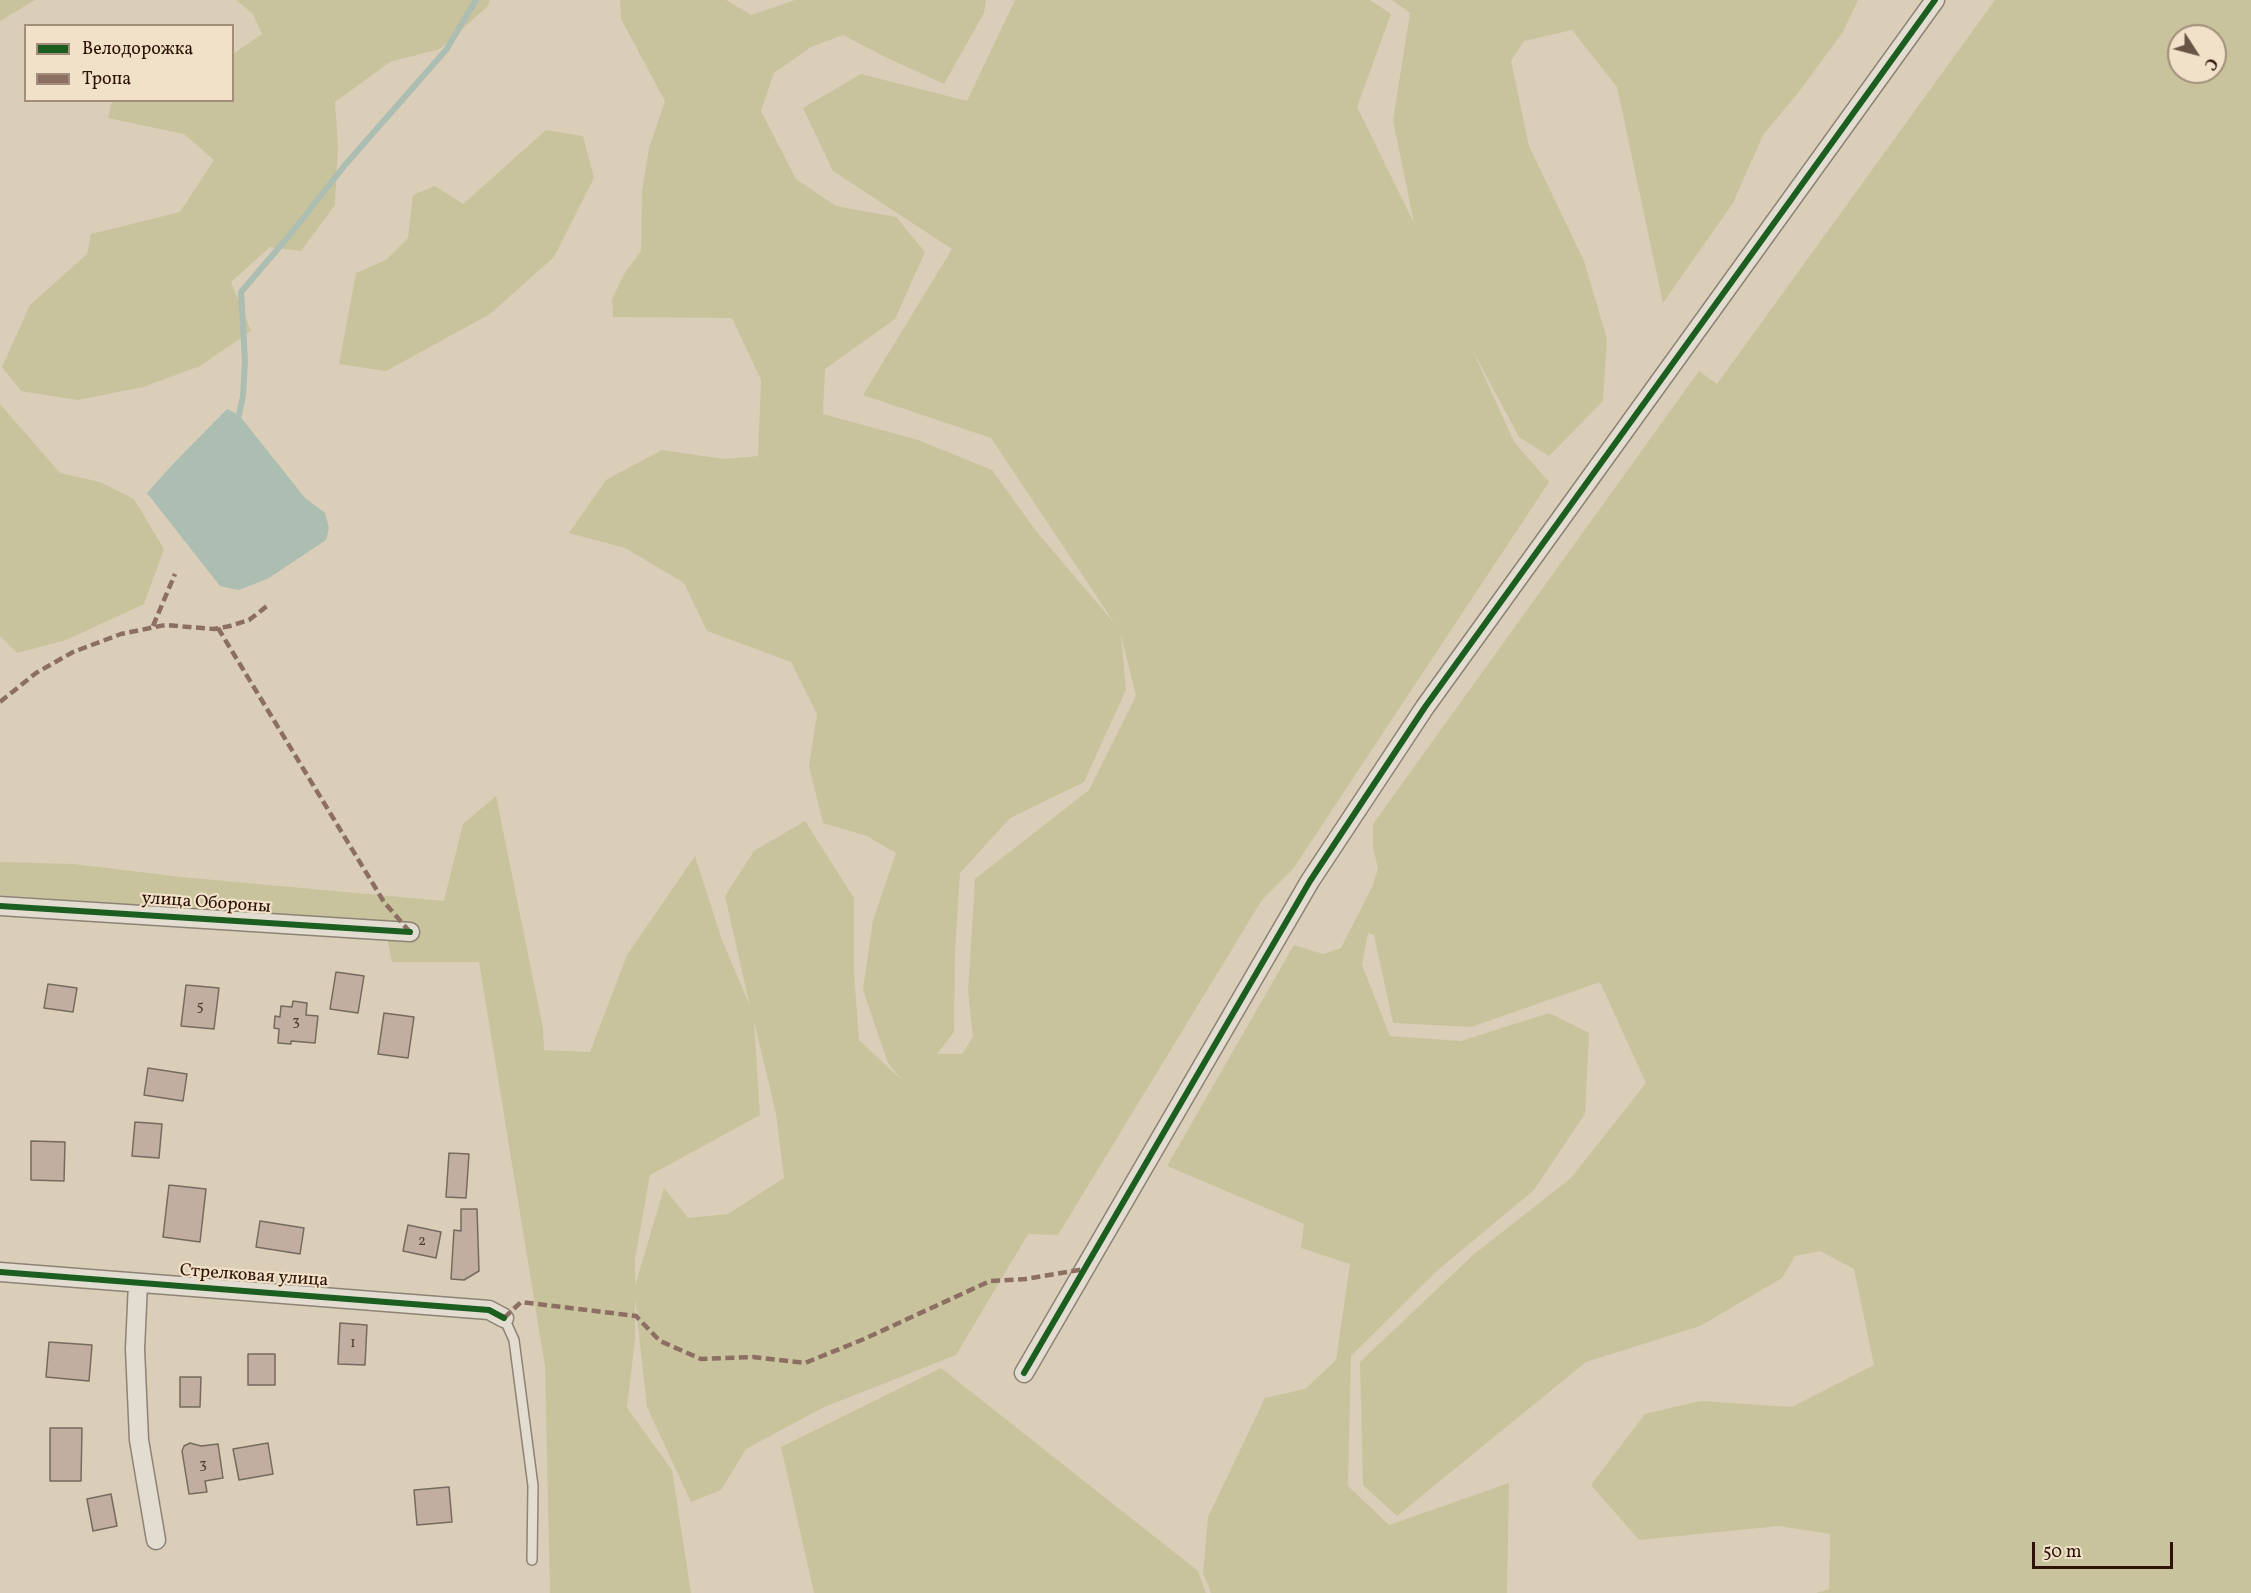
<!DOCTYPE html>
<html>
<head>
<meta charset="utf-8">
<style>
  body { margin:0 }
  #map { position:relative; width:2251px; height:1593px; overflow:hidden; background:#daceb8; font-family:Vollkorn,serif }
  canvas { display:block }
  .legend { position:absolute; left:24px; top:24px; width:210px; height:78px; box-sizing:border-box; background:#f0e1c8; border:2px solid #a28e7b; margin:0; padding:8px 10px; list-style:none; font-size:18px; color:#2e1208 }
  .legend li { display:flex; align-items:center; gap:12px; height:30px }
  .legend b { width:30px; border:2px solid #a28e7b }
  .north { position:absolute; left:2167px; top:24px; width:60px; height:60px; box-sizing:border-box; background:#f0e1c8; border:2px solid #a28e7b; border-radius:50%; rotate:126deg; font-size:16px; font-weight:700; line-height:24px; text-align:center; color:#2e1208 }
  .north::after { content:''; display:block; margin:auto; width:21px; height:27px; background:#6a5446; clip-path:polygon(50% 0,100% 100%,50% 72%,0 100%) }
  .scale { position:absolute; left:2032px; top:1542px; width:141px; height:27px; box-sizing:border-box; border:3px solid #2e1208; border-top:0; padding-left:8px; font-size:18px; line-height:21px; white-space:nowrap; color:#2e1208; -webkit-text-stroke:4px #f0e1c8; paint-order:stroke }
</style>
</head>
<body>
<div id="map">
<canvas width="2251" height="1593"></canvas>
<ul class="legend">
<li><b style="height:8px;background:#1b5e20"></b>Велодорожка</li>
<li><b style="height:8px;background:#8d6e63"></b>Тропа</li>
</ul>
<div class="north">С</div>
<div class="scale">50 m</div>
</div>
<script>
const ctx = document.querySelector('canvas').getContext('2d');
ctx.lineJoin = 'round';
function paint(path, color) { ctx.fillStyle = color; ctx.fill(path, 'evenodd'); }
const shape = rows => new Path2D(rows.map(r => 'M' + r).join(''));
function stroke(path, color, width, dash) { ctx.strokeStyle = color; ctx.lineWidth = width; ctx.lineCap = dash ? 'butt' : 'round'; ctx.setLineDash(dash || []); ctx.stroke(path); }
function drawText(font, color, halo, rows, align = 'center') {
  ctx.font = font + ' Vollkorn,serif'; ctx.lineWidth = 4.5; ctx.setLineDash([]); ctx.textBaseline = 'middle'; ctx.strokeStyle = halo; ctx.fillStyle = color; for (const [text, x, y, turn = 0] of rows) {
    ctx.save(); ctx.translate(x, y); ctx.rotate((+turn || 0) * Math.PI / 180); ctx.textAlign = isNaN(turn) ? turn : align; if (halo) ctx.strokeText(text, 0, 0); ctx.fillText(text, 0, 0); ctx.restore();
  }
}
paint(shape([
  [0,0,35,0,0,21],
  [236,0,490,0,488,6,440,49,390,62,335,102,338,146,335,205,301,251,270,247,231,282,251,331,200,366,143,387,78,400,21,391,2,367,30,305,87,254,91,234,180,212,214,160,184,134,108,118,112,101,232,100,233,54,262,34,253,14],
  [620,0,726,0,751,15,795,0,986,0,984,13,944,84,885,57,843,35,811,47,774,73,761,111,796,179,836,206,896,217,925,252,895,319,825,369,823,414,918,440,992,470,1036,531,1115,624,991,438,863,395,952,249,833,171,803,108,861,74,967,101,1015,0,1370,0,1391,14,1357,107,1414,223,1393,120,1410,13,1392,0,1858,0,1843,32,1798,93,1763,135,1733,203,1663,303,1617,87,1572,30,1524,41,1511,61,1529,146,1584,261,1607,339,1603,401,1549,456,1519,437,1472,349,1514,442,1549,482,1293,869,1262,900,1058,1235,1028,1234,956,1355,822,1408,746,1449,721,1490,691,1502,647,1407,635,1298,635,1339,627,1408,672,1470,691,1593,550,1593,545,1366,479,962,392,962,384,923,0,895,0,862,74,864,181,877,444,901,463,824,496,796,543,1028,544,1050,590,1052,627,955,695,856,722,940,750,1006,725,896,754,851,805,821,854,898,854,973,859,1040,902,1080,888,1063,863,990,873,920,896,853,867,836,823,823,809,766,817,714,791,662,707,631,684,583,625,548,569,533,606,480,662,450,724,459,758,456,761,380,732,318,613,317,612,299,624,274,641,251,642,191,649,148,665,101,621,19],
  [1121,635,1136,696,1089,790,975,879,968,991,973,1037,962,1054,937,1054,954,1032,955,953,960,873,1010,818,1084,782,1126,690],
  [754,1021,776,1114,784,1178,728,1214,688,1218,664,1188,635,1286,635,1259,650,1175,760,1115],
  [1995,0,2251,0,2251,1593,1816,1593,1829,1589,1830,1534,1779,1526,1639,1540,1591,1485,1645,1414,1700,1401,1792,1407,1874,1365,1854,1269,1820,1251,1795,1256,1782,1278,1700,1326,1586,1362,1397,1516,1363,1485,1360,1362,1473,1255,1571,1178,1646,1083,1600,982,1471,1027,1393,1023,1374,935,1368,933,1362,965,1390,1036,1461,1041,1549,1013,1589,1033,1585,1114,1534,1190,1439,1269,1351,1356,1348,1486,1389,1525,1509,1483,1507,1593,1211,1593,1203,1573,1208,1517,1265,1398,1305,1389,1336,1360,1350,1264,1301,1248,1304,1224,1167,1166,1294,945,1323,954,1341,948,1372,887,1378,869,1373,847,1373,824,1699,371,1717,384],
  [2179,36,2215,36,2215,72,2179,72],
  [546,130,583,136,594,178,554,257,490,314,386,371,339,364,356,273,386,260,408,238,413,195,435,186,463,204],
  [0,404,60,473,100,482,134,499,164,549,144,604,66,640,17,653,0,636],
  [941,1368,1198,1571,1206,1593,814,1593,781,1447]
]), '#c8c39c');
paint(shape([
  [227,409,239,415,305,498,325,513,329,528,326,540,269,578,239,590,220,586,147,493,172,465]
]), '#acbdb2');
stroke(shape([
  [239,415,243,396,245,361,241,292,288,237,345,165,446,50,476,0]
]), '#acbdb2', 6);
const building = shape([
  [336,972,364,976,358,1013,330,1009,336,972],
  [48,984,77,988,73,1012,44,1008,48,984],
  [186,985,219,988,214,1029,181,1026,186,985],
  [293,1001,307,1003,306,1015,318,1016,315,1043,291,1041,291,1044,278,1043,279,1029,274,1028,275,1016,280,1017,281,1006,292,1007,293,1001],
  [384,1013,414,1017,408,1058,378,1054,384,1013],
  [148,1068,187,1074,183,1101,144,1095,148,1068],
  [135,1122,162,1124,159,1158,132,1156,135,1122],
  [31,1141,65,1142,64,1181,31,1180,31,1141],
  [449,1153,469,1154,466,1198,446,1197,449,1153],
  [169,1185,206,1189,200,1242,163,1237,169,1185],
  [461,1209,477,1209,479,1271,464,1280,451,1279,454,1230,461,1231,461,1209],
  [260,1221,304,1228,300,1254,256,1247,260,1221],
  [408,1225,441,1232,436,1258,403,1251,408,1225],
  [340,1323,367,1325,365,1365,338,1364,340,1323],
  [49,1342,92,1345,89,1381,46,1377,49,1342],
  [248,1354,275,1354,275,1385,248,1385,248,1354],
  [180,1377,201,1377,200,1407,180,1407,180,1377],
  [50,1428,82,1428,81,1481,50,1481,50,1428],
  [190,1443,201,1446,218,1444,223,1478,205,1481,207,1492,189,1494,182,1451,184,1446,190,1443],
  [268,1443,273,1474,239,1480,233,1449,268,1443],
  [449,1487,452,1522,417,1525,414,1490,449,1487],
  [111,1494,117,1526,93,1531,87,1499,111,1494]
]);
paint(building, '#c1aea1');
stroke(building, '#756a5e', 1.5);
const service = shape([
  [504,1318,514,1340,533,1486,532,1560]
]);
const minor = shape([
  [0,906,410,932],
  [0,1272,489,1310,504,1318],
  [138,1283,135,1349,139,1440,156,1540],
  [1024,1373,1310,881,1425,707,1935,0]
]);
stroke(service, '#8d8375', 12);
stroke(minor, '#8d8375', 21);
stroke(service, '#e2dcd1', 9);
stroke(minor, '#e2dcd1', 18);
stroke(shape([
  [153,626,175,574],
  [218,628,384,902,410,932],
  [0,702,36,673,73,652,121,634,165,625,214,629,230,626,249,620,267,606],
  [504,1318,521,1302,636,1316,660,1341,701,1359,753,1357,805,1363,864,1339,990,1281,1025,1279,1085,1269]
]), '#8d6e63', 4.5, [9, 4.5]);
stroke(shape([
  [0,906,410,932],
  [0,1272,489,1310,504,1318],
  [1024,1373,1310,881,1425,707,1935,0]
]), '#1b5e20', 6);
drawText('15px', '#53392e', null, [
  ["5",200,1007],
  ["3",296,1022],
  ["2",422,1242],
  ["1",353,1344],
  ["3",203,1465]
]);
drawText('18px', '#2e1208', '#f0e1c8', [
  ["улица Обороны",206,904,4],
  ["Стрелковая улица",254,1277,4]
]);
</script>
</body>
</html>
